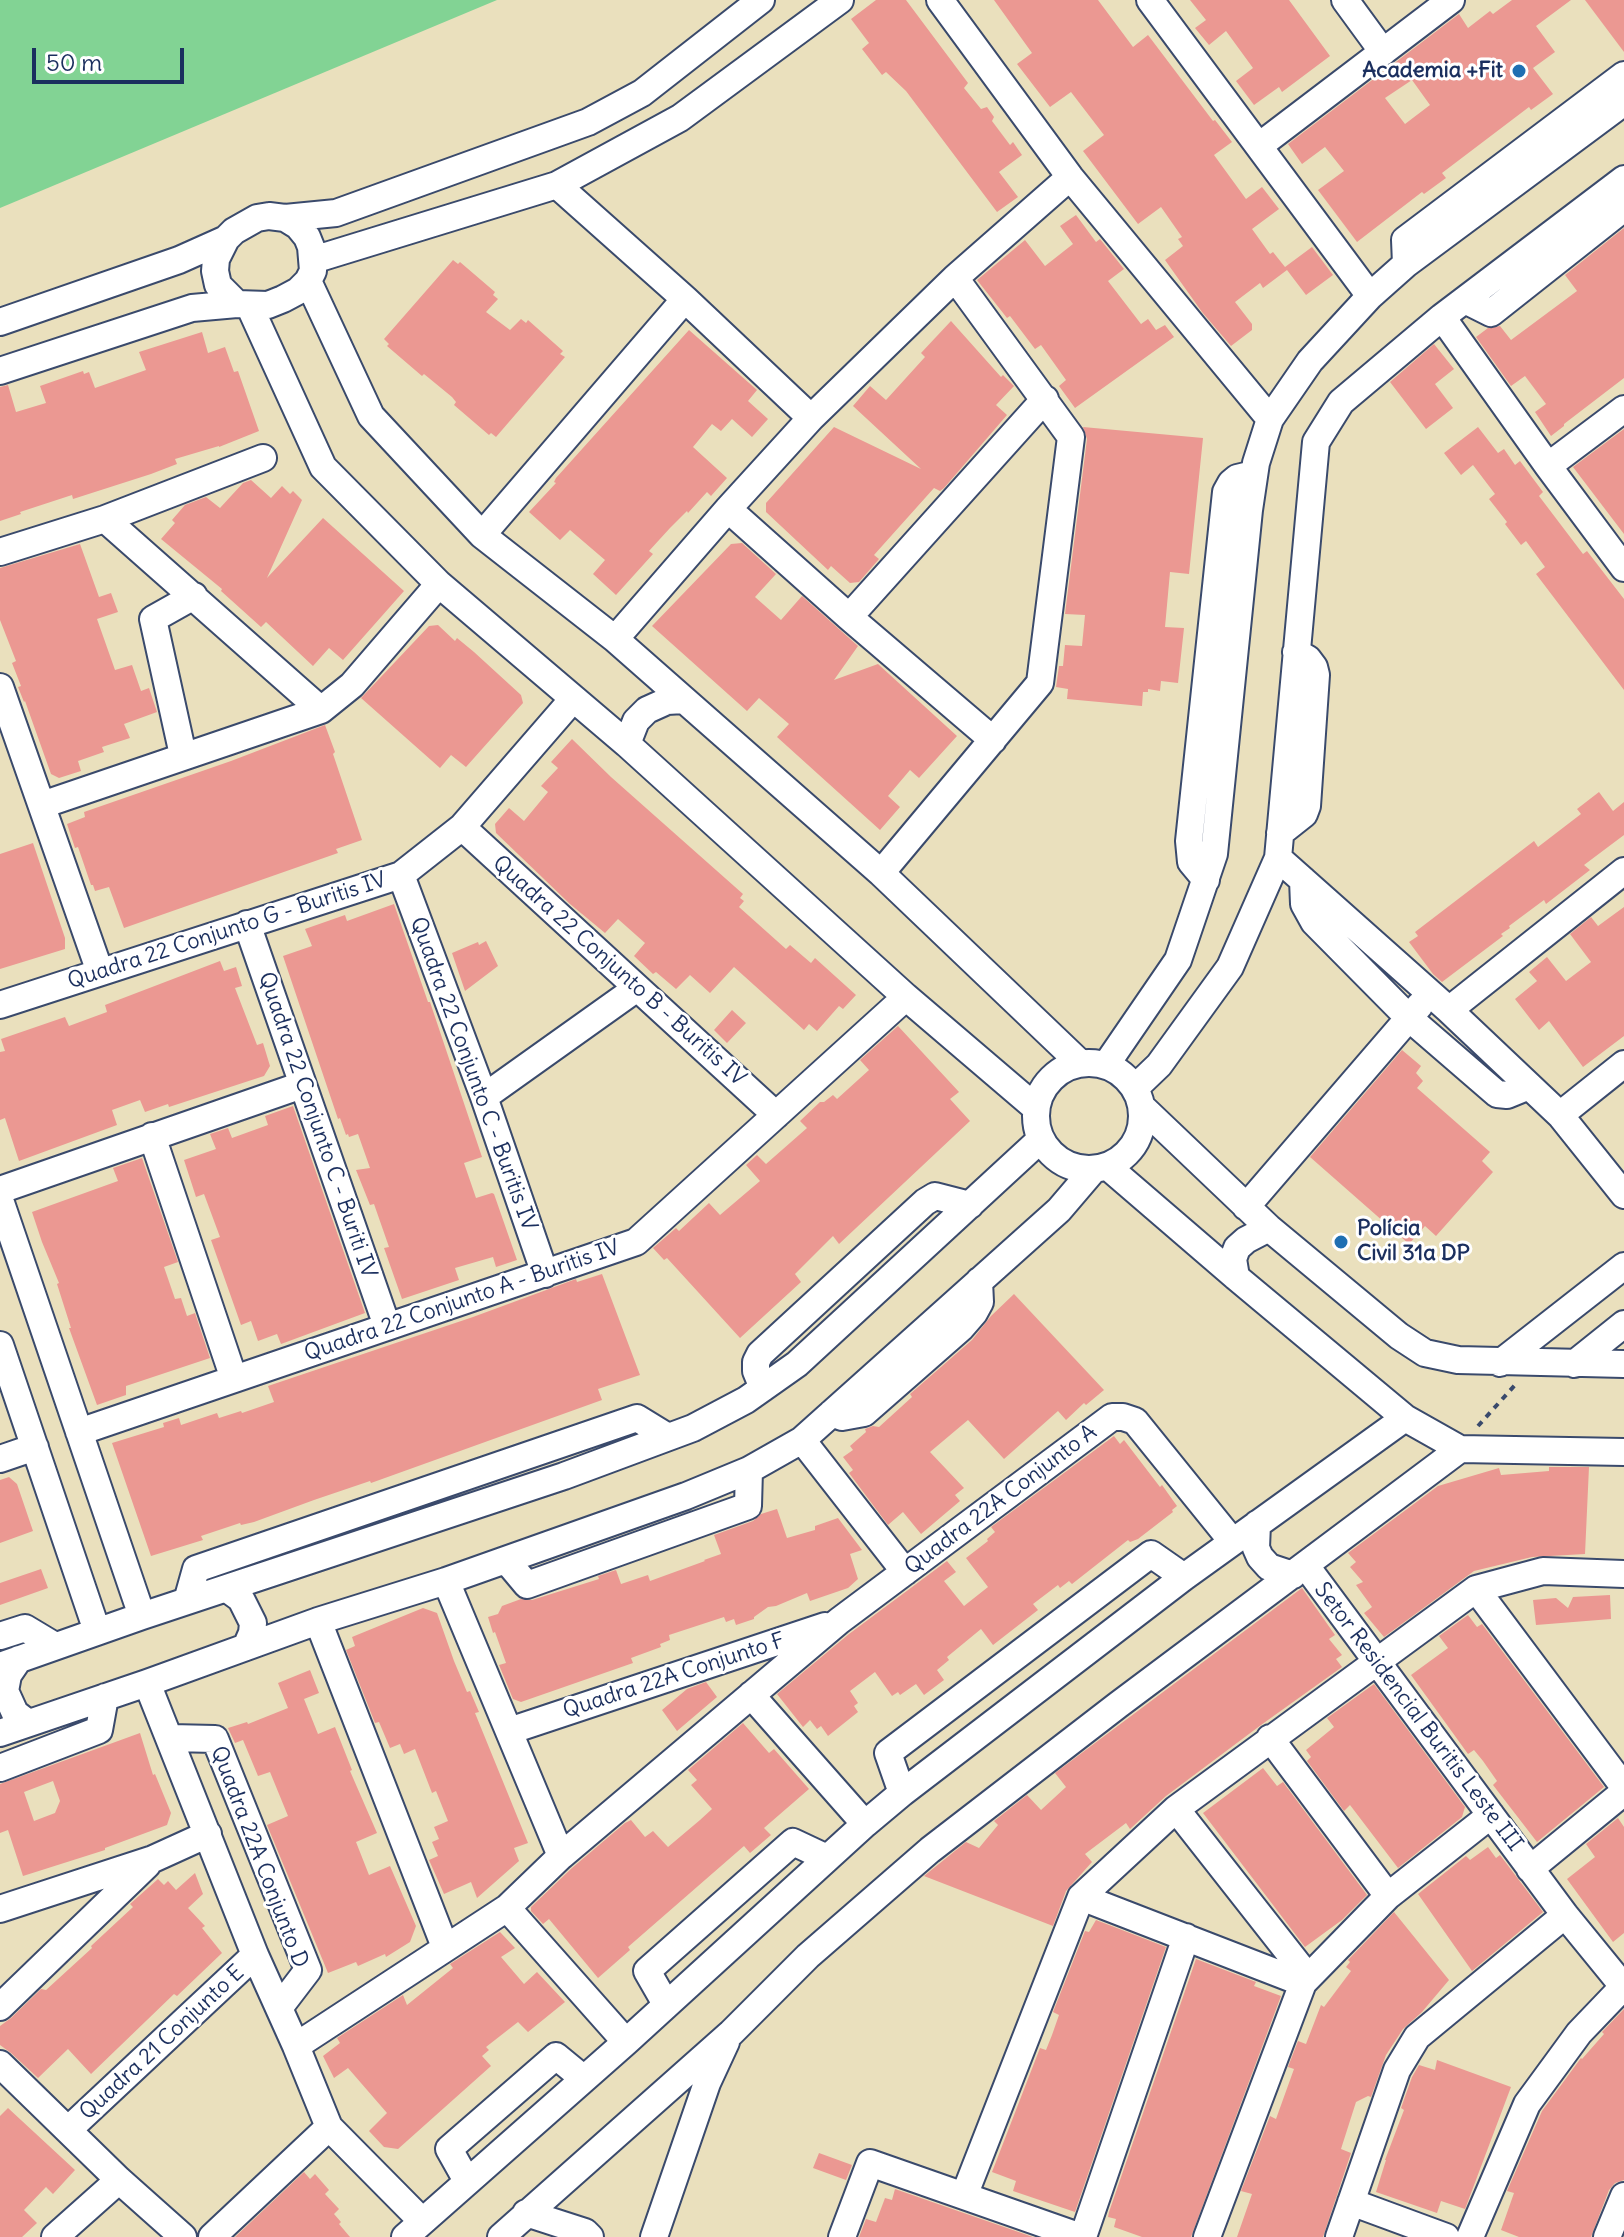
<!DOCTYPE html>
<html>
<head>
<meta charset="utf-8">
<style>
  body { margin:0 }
  #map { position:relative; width:1624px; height:2237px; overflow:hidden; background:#eae0bd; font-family:Delius,sans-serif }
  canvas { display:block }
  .scale { position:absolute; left:32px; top:48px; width:152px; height:36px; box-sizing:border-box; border:4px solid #1b2f5e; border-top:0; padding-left:10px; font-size:24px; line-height:28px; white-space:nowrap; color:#1b2f5e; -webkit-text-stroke:6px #fff; paint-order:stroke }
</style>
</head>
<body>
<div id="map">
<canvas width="1624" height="2237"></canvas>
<div class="scale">50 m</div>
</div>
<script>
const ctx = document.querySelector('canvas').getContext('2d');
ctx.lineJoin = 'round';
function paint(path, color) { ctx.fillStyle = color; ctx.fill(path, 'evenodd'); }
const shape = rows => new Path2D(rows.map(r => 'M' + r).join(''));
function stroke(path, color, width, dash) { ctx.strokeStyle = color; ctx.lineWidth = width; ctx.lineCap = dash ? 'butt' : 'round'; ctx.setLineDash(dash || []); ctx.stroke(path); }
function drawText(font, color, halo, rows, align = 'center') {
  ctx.font = font + ' Delius,sans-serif'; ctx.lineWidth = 6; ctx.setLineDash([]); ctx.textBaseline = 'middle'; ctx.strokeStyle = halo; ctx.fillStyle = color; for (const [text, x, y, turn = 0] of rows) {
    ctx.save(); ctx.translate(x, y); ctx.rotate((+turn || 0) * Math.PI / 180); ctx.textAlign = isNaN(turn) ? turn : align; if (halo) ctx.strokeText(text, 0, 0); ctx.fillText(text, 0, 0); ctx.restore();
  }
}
paint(shape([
  [0,0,497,0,0,208]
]), '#82d394');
paint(shape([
  [876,0,906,0,968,83,964,88,981,109,987,107,994,117,992,121,1010,145,1013,142,1022,155,999,172,1018,197,997,212,906,91,886,72,882,75,862,49,869,43,851,19],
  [994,0,1098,0,1133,47,1148,35,1213,121,1215,120,1232,142,1214,155,1246,199,1262,187,1279,209,1252,229,1270,254,1273,252,1285,267,1312,247,1333,275,1306,295,1287,270,1263,288,1260,283,1235,302,1252,324,1252,330,1231,346,1202,312,1165,260,1183,246,1178,239,1182,237,1161,207,1138,224,1083,151,1104,135,1071,92,1050,107,1017,64,1032,53],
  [1190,0,1289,0,1330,56,1282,92,1279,87,1254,105,1236,81,1253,68,1226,31,1209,45,1195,28,1206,20],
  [1512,0,1571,0,1536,26,1555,52,1533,68,1553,94,1531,110,1529,107,1442,173,1446,178,1424,194,1422,192,1357,242,1318,190,1344,171,1325,147,1302,164,1288,144,1459,14,1468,28,1490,11,1493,14],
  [1412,80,1430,105,1405,124,1385,98],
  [1585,0,1624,0,1624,52],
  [1076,215,1096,242,1100,239,1124,269,1108,281,1141,324,1148,319,1156,330,1165,325,1174,337,1075,408,1059,386,1066,380,1041,345,1035,349,1010,316,1007,318,977,280,1025,240,1045,266,1073,244,1060,226],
  [1624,228,1624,378,1564,424,1564,426,1551,436,1535,412,1546,404,1525,376,1511,386,1476,337,1488,328,1500,326,1511,340,1577,291,1565,275],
  [453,260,458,264,460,262,495,292,493,295,498,299,486,312,510,330,521,319,526,323,528,320,563,351,560,354,565,357,496,437,491,433,489,435,454,405,456,402,452,397,424,374,422,376,387,346,389,344,384,339],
  [951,321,1001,377,1003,375,1014,386,996,405,1007,415,944,488,940,491,934,488,874,555,879,559,859,582,850,583,831,566,828,570,766,512,766,503,834,427,921,469,853,406,870,386,886,400,925,357,921,353],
  [689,330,757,390,748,401,768,419,752,437,732,419,721,431,712,424,693,447,727,478,711,496,707,492,688,513,687,511,670,528,649,551,653,554,616,595,593,574,605,560,570,530,560,540,529,512,556,483,554,482,556,478],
  [202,332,208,353,225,347,234,372,238,371,259,431,219,447,219,446,175,459,177,464,151,474,73,499,72,495,20,512,21,514,0,521,0,387,8,385,16,412,46,403,40,386,83,371,84,374,89,372,95,388,146,370,139,352],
  [1434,344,1454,369,1435,384,1453,408,1426,429,1390,382],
  [1083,427,1203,438,1189,574,1170,572,1165,627,1184,628,1178,683,1161,681,1160,691,1148,689,1148,692,1143,692,1142,706,1067,699,1068,689,1056,687,1059,666,1063,666,1065,645,1082,646,1085,615,1065,614,1087,439],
  [1478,427,1498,453,1504,449,1515,465,1520,461,1543,492,1539,496,1583,554,1587,551,1624,599,1624,690,1536,574,1545,567,1526,541,1521,545,1505,524,1507,522,1489,499,1495,494,1473,465,1461,475,1444,453],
  [1624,429,1624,534,1573,467],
  [251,480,271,498,282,486,290,494,293,491,302,500,267,578,323,518,404,591,343,660,329,648,313,666,266,622,261,627,221,591,222,589,161,539,175,523,172,520,185,505,206,497,220,508,243,483],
  [742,543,776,574,755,597,781,620,802,596,858,646,834,680,878,664,957,736,919,778,910,770,888,796,900,807,880,830,777,737,789,724,759,698,747,711,652,626,731,544],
  [80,544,99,597,111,593,118,612,97,619,115,670,132,665,141,691,149,688,157,712,124,724,130,738,102,747,104,752,78,761,81,771,59,778,51,774,25,701,24,702,18,687,21,686,12,663,16,661,0,620,0,568],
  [438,625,455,641,457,638,474,652,521,695,523,703,466,767,451,755,440,768,361,698,429,626],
  [325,725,335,752,333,754,362,840,336,849,338,853,124,928,109,887,95,891,93,885,91,885,78,847,75,848,67,824,85,817,84,812,231,761],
  [572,739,611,777,743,894,740,898,744,901,739,907,786,949,790,945,811,963,815,958,856,995,843,1009,839,1006,817,1031,809,1024,804,1030,734,967,710,993,690,975,676,989,656,972,653,974,634,956,645,943,618,919,605,933,570,904,496,833,495,824,509,808,524,821,548,792,541,786,558,768,551,762],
  [1599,792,1613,811,1624,802,1624,835,1584,865,1590,870,1546,904,1544,900,1509,926,1510,928,1501,934,1503,936,1442,982,1433,974,1409,942,1418,936,1415,932,1534,841,1538,847,1581,814,1577,809],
  [33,843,65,938,65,949,0,969,0,854],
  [394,904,428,1002,430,1002,482,1157,464,1163,476,1198,492,1193,494,1194,517,1260,496,1267,493,1257,455,1268,459,1280,402,1299,384,1248,389,1247,374,1204,370,1205,356,1170,370,1168,358,1134,349,1137,348,1134,346,1135,340,1118,338,1119,283,956,312,946,305,929,345,915,347,921],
  [1624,907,1624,1036,1583,1067,1549,1021,1539,1030,1515,999,1537,981,1529,972,1547,957,1566,981,1591,962,1570,934,1591,917,1598,926],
  [486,941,498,966,465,991,452,953,478,942,479,945],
  [220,961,224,971,236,967,242,986,235,988,257,1045,263,1043,270,1066,264,1076,169,1107,168,1104,145,1112,140,1100,112,1110,117,1125,19,1161,5,1118,0,1120,0,1052,5,1051,1,1039,65,1017,69,1026,107,1012,105,1005],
  [732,1010,746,1023,727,1043,714,1030],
  [898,1026,959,1092,950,1099,970,1121,839,1244,833,1236,795,1274,801,1282,740,1338,667,1258,664,1260,653,1248,676,1228,679,1231,709,1203,720,1215,760,1181,746,1165,757,1155,766,1164,807,1128,800,1121,820,1102,824,1102,833,1095,837,1099,869,1070,860,1060],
  [1402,1050,1421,1066,1416,1073,1423,1081,1417,1088,1490,1152,1482,1161,1493,1172,1436,1236,1425,1226,1409,1244,1310,1157],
  [293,1106,365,1313,281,1344,277,1334,258,1341,251,1321,241,1325,211,1240,220,1237,204,1194,196,1197,184,1160,216,1149,210,1134,228,1128,232,1138,268,1125,265,1116],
  [142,1158,178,1262,164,1267,175,1299,181,1298,187,1316,195,1313,210,1358,126,1386,126,1395,97,1405,69,1328,71,1328,57,1284,59,1283,42,1242,32,1212,118,1181,113,1168],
  [602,1274,640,1375,598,1389,602,1400,371,1483,370,1481,314,1500,254,1522,241,1525,240,1523,201,1536,203,1540,151,1556,112,1443,164,1427,163,1423,179,1418,181,1425,217,1413,219,1418,241,1411,242,1413,274,1402,268,1386,473,1317,576,1279,577,1282],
  [1014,1294,1104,1390,1086,1405,1084,1403,1066,1420,1058,1411,1004,1459,968,1420,930,1452,964,1488,955,1495,960,1501,921,1534,903,1512,888,1525,849,1473,853,1470,843,1457,853,1450,850,1446,866,1432,865,1429,873,1426,879,1427,912,1397,910,1394,972,1340,991,1316],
  [1114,1436,1120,1444,1124,1440,1160,1487,1162,1485,1177,1506,1172,1510,1173,1512,1138,1539,1130,1542,1128,1540,1072,1584,1069,1581,1060,1588,1058,1585,1033,1604,1038,1610,993,1645,981,1629,947,1657,949,1660,937,1670,944,1680,924,1695,916,1684,900,1695,898,1692,892,1696,875,1672,850,1691,858,1703,854,1706,858,1712,828,1736,821,1726,817,1729,810,1720,803,1727,777,1694,849,1634,947,1561,956,1572,944,1581,964,1606,988,1587,966,1558,988,1541,987,1539,995,1532,991,1527],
  [1549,1467,1589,1467,1585,1554,1532,1557,1474,1571,1384,1637,1364,1613,1372,1607,1356,1585,1363,1582,1350,1567,1356,1562,1348,1553,1438,1486,1499,1468,1501,1475,1549,1471],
  [9,1477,17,1484,33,1531,0,1543,0,1480],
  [777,1509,787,1538,815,1530,815,1526,838,1518,862,1550,850,1554,858,1579,848,1588,810,1601,807,1593,776,1606,768,1607,754,1617,754,1619,736,1625,734,1619,726,1622,724,1617,669,1635,670,1640,660,1644,661,1647,631,1658,633,1663,521,1702,513,1699,499,1665,506,1663,495,1632,493,1633,488,1617,498,1614,502,1606,521,1599,532,1600,599,1579,598,1576,616,1570,621,1584,648,1575,650,1581,705,1561,704,1560,721,1554,714,1535,753,1521,761,1514],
  [41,1569,48,1588,0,1605,0,1583],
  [1302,1588,1335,1635,1329,1639,1342,1655,1336,1659,1342,1667,1261,1725,1166,1796,1130,1829,1126,1823,1085,1854,1092,1862,1066,1891,1053,1926,924,1876,966,1842,979,1848,998,1825,994,1821,1027,1795,1041,1810,1066,1787,1055,1773],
  [1610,1595,1611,1619,1536,1625,1533,1600,1556,1598,1568,1608,1573,1597],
  [423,1608,437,1613,454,1661,467,1692,470,1691,479,1712,475,1713,528,1843,514,1848,519,1861,477,1898,471,1882,444,1894,429,1860,438,1856,432,1842,439,1839,434,1827,448,1821,436,1791,432,1793,415,1749,404,1754,400,1744,390,1748,379,1722,375,1723,346,1650,355,1646,352,1637],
  [1468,1615,1477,1627,1482,1624,1604,1787,1537,1842,1493,1785,1497,1781,1483,1761,1474,1750,1468,1754,1411,1675,1448,1648,1439,1636],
  [310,1670,319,1693,304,1699,318,1734,335,1727,352,1770,350,1771,377,1833,356,1842,369,1875,390,1866,416,1926,410,1942,386,1957,385,1954,358,1966,356,1962,328,1973,267,1825,288,1816,270,1772,258,1776,243,1740,235,1743,228,1728,247,1722,248,1724,288,1708,278,1683],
  [706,1682,717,1697,677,1731,662,1710,687,1689],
  [1374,1684,1465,1807,1462,1817,1398,1868,1350,1805,1344,1811,1307,1761,1311,1757,1306,1750,1334,1727,1327,1718],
  [743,1723,769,1753,774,1749,809,1789,764,1828,771,1835,750,1853,744,1846,628,1947,630,1950,598,1978,549,1919,543,1924,531,1911,531,1907,572,1868,625,1823,631,1820,645,1837,653,1831,668,1847,700,1820,712,1809,691,1785,697,1780,688,1770],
  [140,1733,153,1775,155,1774,171,1813,167,1825,105,1848,105,1850,23,1876,8,1830,0,1833,0,1784],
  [53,1781,60,1801,55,1813,34,1821,24,1792],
  [1263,1768,1277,1786,1283,1782,1367,1895,1342,1920,1305,1947,1203,1813],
  [1618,1818,1624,1827,1624,1933,1613,1942,1567,1879,1595,1857,1586,1844],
  [1488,1847,1496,1858,1500,1855,1543,1912,1472,1971,1418,1894,1466,1856,1470,1860],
  [195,1873,203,1894,188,1908,205,1926,202,1928,222,1953,177,1996,174,1994,91,2074,68,2049,38,2078,11,2053,0,2045,0,2026,11,2018,41,1989,46,1990,92,1948,91,1946,133,1907,130,1904,158,1879,164,1885,168,1881,176,1890],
  [1394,1912,1449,1980,1422,2012,1403,2029,1386,2055,1371,2097,1368,2096,1356,2102,1341,2149,1351,2153,1323,2237,1237,2237,1252,2194,1241,2191,1270,2116,1276,2119,1294,2069,1288,2067,1298,2041,1306,2044,1321,2005,1324,2007,1351,1971,1346,1967,1350,1962,1348,1960],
  [1096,1920,1166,1947,1075,2212,1013,2191,1016,2181,992,2172,1040,2048,1046,2050,1052,2035,1059,2015,1053,2012,1085,1931,1089,1932],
  [500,1932,515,1948,501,1957,524,1984,537,1972,565,2002,528,2032,518,2022,486,2047,489,2050,482,2056,491,2066,398,2149,384,2147,369,2131,387,2113,348,2068,334,2078,323,2056,340,2043,337,2038,403,1995,407,2005,453,1968,450,1964],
  [1196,1959,1256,1982,1254,1986,1281,1996,1191,2237,1142,2237,1114,2227,1116,2219,1108,2217,1109,2212],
  [1624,2009,1624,2180,1615,2183,1609,2190,1591,2237,1519,2237,1501,2230,1514,2193,1507,2191,1542,2111,1581,2058,1582,2059,1604,2034,1602,2032],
  [1437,2060,1511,2087,1465,2209,1441,2201,1437,2213,1376,2192,1386,2160,1385,2160,1404,2110,1401,2108,1412,2077,1419,2065,1435,2070],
  [8,2108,75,2170,53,2194,46,2187,24,2210,37,2223,22,2237,0,2237,0,2116],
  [819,2153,852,2165,846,2180,813,2168],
  [304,2172,310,2179,315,2174,329,2190,325,2194,339,2209,334,2214,341,2222,339,2224,350,2237,235,2237],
  [895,2189,958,2211,1033,2237,859,2237,866,2219,876,2222,885,2198,892,2200]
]), '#eb9892');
const minor = shape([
  [940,0,1070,177,1270,419],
  [1150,0,1370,296],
  [1345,0,1383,52],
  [1259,146,1451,0],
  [557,185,685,299,811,418],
  [269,216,285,218,298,226,307,237,311,247,313,271,308,281,298,291,283,299,268,305,237,304,218,285,215,271,216,259,226,239,234,231,257,218,269,216],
  [285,218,336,213,588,122,642,93,761,0],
  [313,260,557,185,680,118,840,0],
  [1406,264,1405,240,1624,75],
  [308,281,371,416,482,535,615,639,881,873,1080,1063],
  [1465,300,1491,313,1624,208],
  [249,305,323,467,439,584,627,744,906,997,1036,1108],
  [1442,317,1548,466,1624,568],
  [0,322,179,260,226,239],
  [0,371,192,308,237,304],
  [1548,466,1624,409],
  [728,509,849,617,993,740],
  [105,519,321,710],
  [482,535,685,299],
  [0,552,105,519,263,458],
  [849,617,1045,399],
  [615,639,728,509,811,418,955,278,1070,177],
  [0,687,100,972],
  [627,744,636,721,647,710,667,701,684,700],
  [183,755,153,619,194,596],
  [42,805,321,710,352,685,439,584],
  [462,827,776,1115],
  [1280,833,1304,814,1307,806,1316,675,1314,667,1308,659,1296,652],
  [1278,858,1449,1010,1560,1115,1624,1195],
  [881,873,1040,683,1071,437,955,278],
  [401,875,484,1097,545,1274],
  [1206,880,1191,862,1189,841,1226,492,1231,483,1237,478,1254,474],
  [1303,880,1304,904,1314,922,1409,1018,1497,1094,1507,1095,1529,1086],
  [247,924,387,1326],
  [0,1005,401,875,462,827,573,699],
  [1449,1010,1624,871],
  '1036 1116a53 53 0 1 1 106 0a53 53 0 1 1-106 0Z',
  [1106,1065,1178,960,1214,854,1249,510,1256,463,1270,419,1310,361,1370,296,1406,264,1624,102],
  [1135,1088,1159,1065,1230,967,1278,858,1316,442,1341,402,1442,317,1624,179],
  [484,1097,637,988],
  [1143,1108,1269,1228,1399,1336,1425,1353,1458,1360,1624,1364],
  [1560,1115,1624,1064],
  [152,1136,234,1379],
  [1107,1166,1236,1277,1405,1418,1460,1449,1624,1452],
  [0,1190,302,1085],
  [0,1200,142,1616],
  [1246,1207,1420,1005],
  [1236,1277,1233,1259,1237,1248,1246,1240,1269,1228],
  [0,1345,97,1631],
  [1500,1363,1624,1266],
  [1574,1364,1624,1324],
  [763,1388,756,1371,756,1362,760,1354,925,1202,935,1196,970,1205],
  [832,1413,842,1417,864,1413,961,1328,974,1313,980,1302,979,1281],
  [79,1432,636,1242,906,997],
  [802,1440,905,1572],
  [0,1459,35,1447],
  [1257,1524,1256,1548,1260,1557,1269,1567,1293,1575],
  [506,1560,527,1585,748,1506,749,1470],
  [1306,1566,1565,1915,1623,1986],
  [446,1581,561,1856],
  [226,1588,241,1599,253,1623,252,1633,246,1647],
  [1476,1589,1624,1787],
  [187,1601,196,1569,637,1418,668,1437],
  [318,1621,445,1947],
  [0,1636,25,1628,55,1646],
  [19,1659,8,1675,5,1691,15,1713,28,1723],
  [0,1666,142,1616,564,1476,693,1428,746,1400,797,1364,1041,1139],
  [147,1683,255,1955,296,2046,329,2127,422,2221],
  [751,1695,865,1824],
  [509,1731,825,1626],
  [0,1733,147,1683,318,1621,446,1581,686,1496,749,1470,802,1440,1059,1210,1094,1169],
  [171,1738,215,1739,308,1970,279,2008],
  [1270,1738,1388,1896],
  [0,1768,99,1730,105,1697],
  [902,1793,888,1753,1151,1554,1184,1577],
  [1176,1809,1308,1977],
  [1530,1869,1624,1792],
  [1081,1897,1303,1983],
  [507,1908,626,2042],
  [0,1909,153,1859,208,1834],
  [666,2004,647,1971,793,1842,827,1858],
  [0,2007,147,1865],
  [296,2046,507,1908,561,1856,839,1621,1112,1417,1123,1417,1135,1421,1232,1541],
  [0,2064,119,2180,183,2237],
  [68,2130,255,1955],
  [467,2181,449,2149,556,2056,584,2079],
  [964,2196,1081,1897,1176,1809,1476,1589,1543,1571,1624,1574],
  [1351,2202,1446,2237],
  [526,2213,585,2232,590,2237],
  [55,2237,119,2180],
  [212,2237,329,2127],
  [405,2237,626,2042,865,1824,902,1793,1184,1577,1405,1418],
  [501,2237,731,2033,808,1956,930,1850,1118,1705,1460,1449],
  [654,2237,707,2083,726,2042],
  [842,2237,870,2163,1081,2237],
  [1083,2237,1186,1937],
  [1207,2237,1303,1983,1388,1896,1491,1815],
  [1339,2237,1397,2070,1417,2037,1565,1915],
  [1470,2237,1527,2104,1579,2033,1624,1986],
  [1607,2237,1624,2196]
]);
stroke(minor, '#3a4a6c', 30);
stroke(shape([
  [1478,1426,1515,1385]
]), '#3a4a6c', 4, [6, 6]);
stroke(minor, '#fff', 26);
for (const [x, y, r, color] of [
  [1519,71,8,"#1f6fb2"],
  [1341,1242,8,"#1f6fb2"]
]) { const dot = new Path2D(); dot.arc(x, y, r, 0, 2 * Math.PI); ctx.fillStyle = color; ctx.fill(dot); stroke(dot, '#fff', 3); }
drawText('bold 22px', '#1b2f5e', '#fff', [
  ["Academia +Fit",1503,71],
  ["Polícia",1357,1229,"left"],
  ["Civil 31a DP",1357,1254,"left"]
], 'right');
drawText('22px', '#1b2f5e', '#fff', [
  ["Quadra 22 Conjunto G - Buritis IV",227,931,-18],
  ["Quadra 22 Conjunto B - Buritis IV",619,971,42],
  ["Quadra 22 Conjunto C - Buritis IV",473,1074,70],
  ["Quadra 22 Conjunto C - Buriti IV",317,1125,71],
  ["Quadra 22 Conjunto A - Buritis IV",462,1301,-19],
  ["Quadra 22A Conjunto A",1001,1500,-37],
  ["Quadra 22A Conjunto F",674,1676,-18],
  ["Setor Residencial Buritis Leste III",1418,1717,53],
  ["Quadra 22A Conjunto D",259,1857,69],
  ["Quadra 21 Conjunto E",162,2043,-43]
]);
</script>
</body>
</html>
